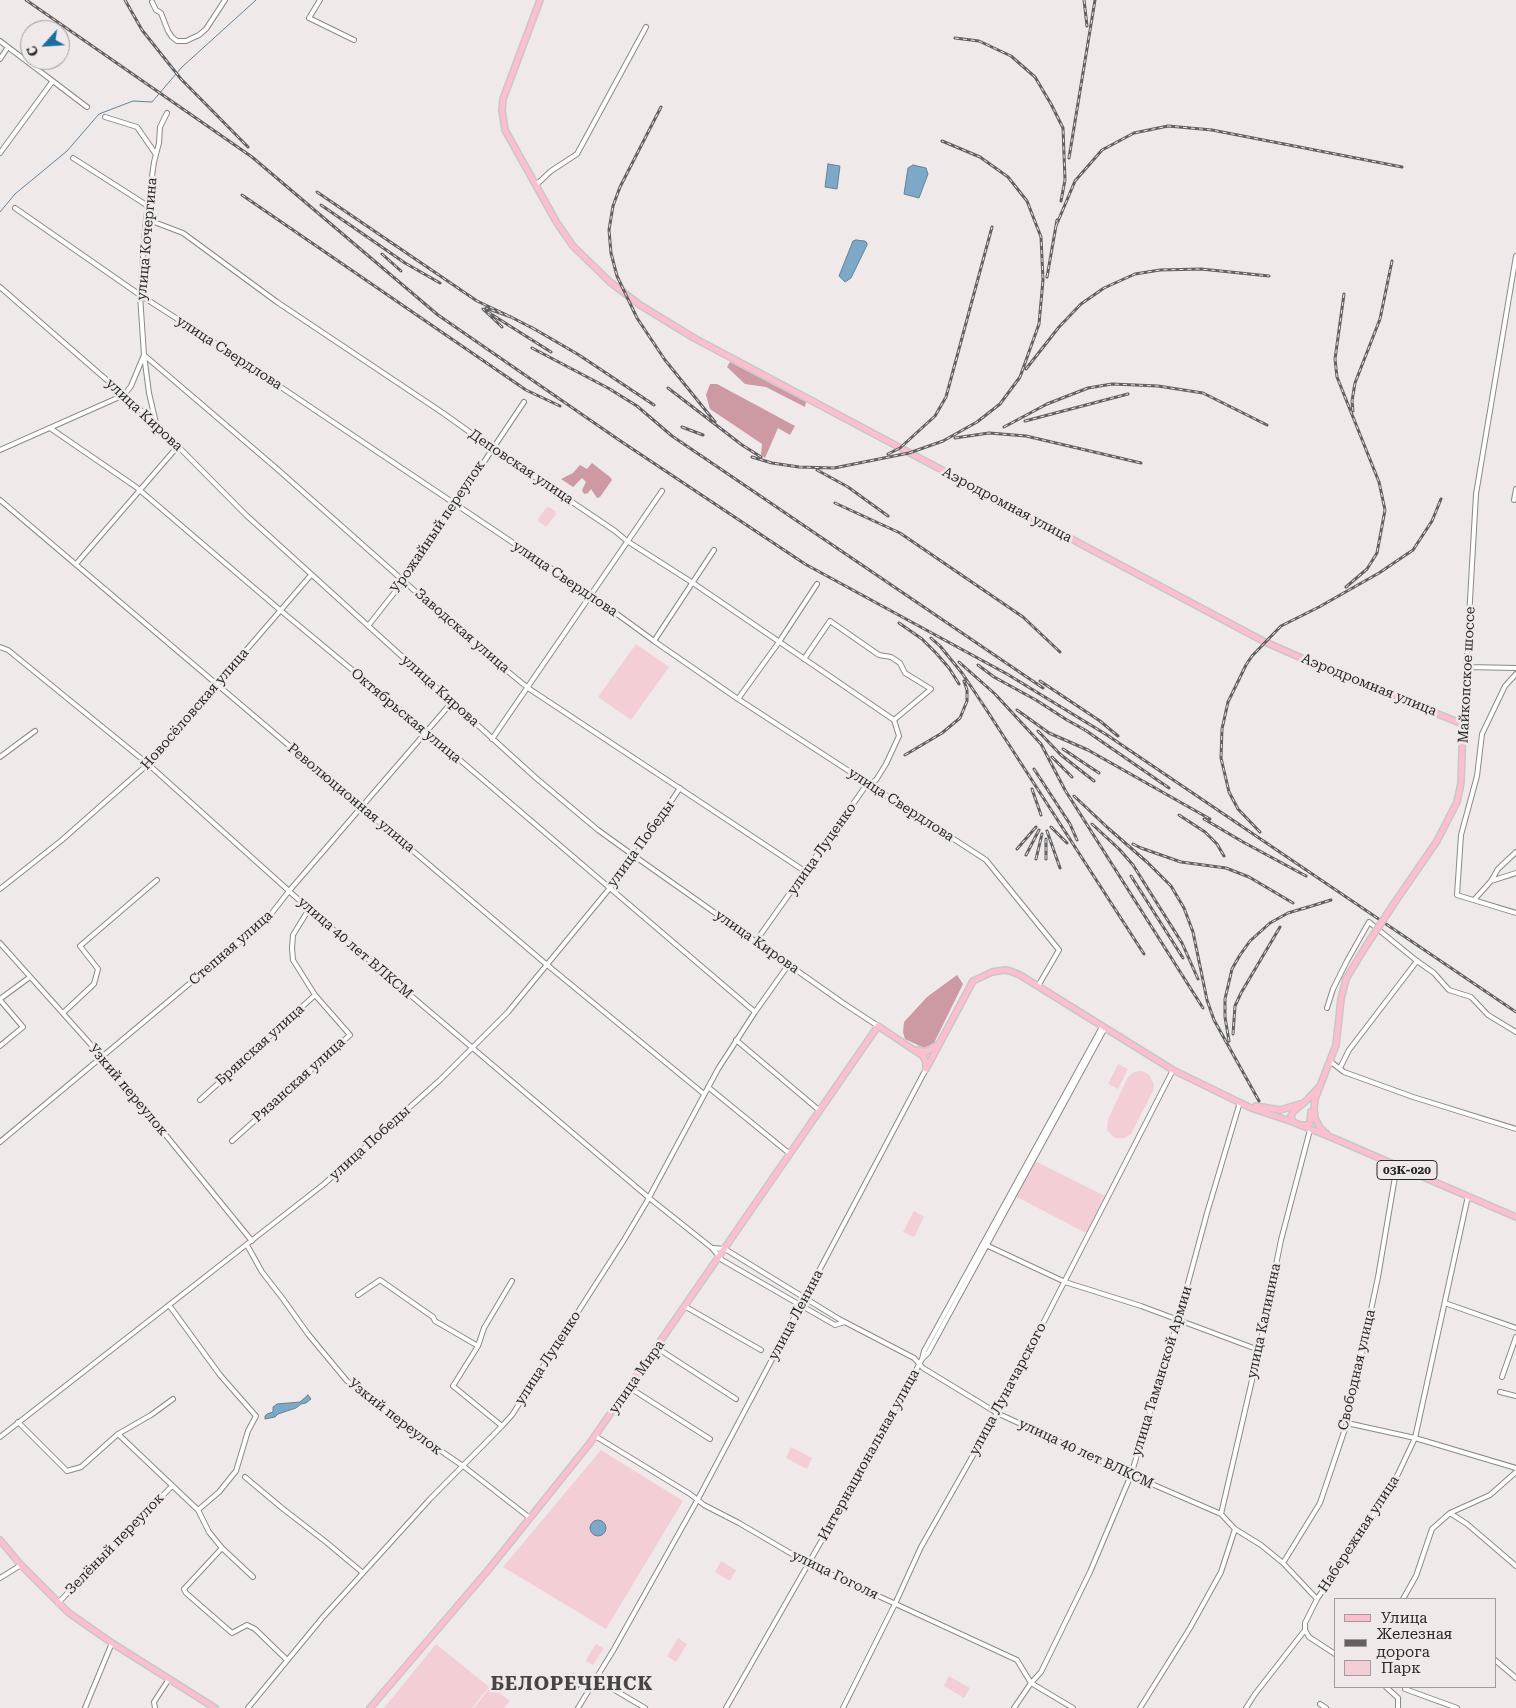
<!DOCTYPE html>
<html>
<head>
<meta charset="utf-8">
<style>
  body { margin:0 }
  #map { position:relative; width:1516px; height:1708px; overflow:hidden; background:#efe9ea; font-family:"Roboto Serif",serif }
  canvas { display:block }
  .legend { position:absolute; left:1334px; top:1598px; width:162px; height:90px; box-sizing:border-box; background:#efe9ea; border:1px solid #a19c9d; margin:0; padding:6px 9px; list-style:none; font-size:15px; color:#2b2829 }
  .legend li { display:flex; align-items:center; gap:10px; height:25px }
  .legend b { width:25px; border:1px solid #a19c9d }
  .north { position:absolute; left:20px; top:20px; width:50px; height:50px; box-sizing:border-box; background:#efe9ea; border:1px solid #a19c9d; border-radius:50%; rotate:244deg; font-size:14px; font-weight:700; line-height:20px; text-align:center; color:#2b2829 }
  .north::after { content:''; display:block; margin:auto; width:18px; height:22px; background:#1b6d9f; clip-path:polygon(50% 0,100% 100%,50% 72%,0 100%) }
</style>
</head>
<body>
<div id="map">
<canvas width="1516" height="1708"></canvas>
<ul class="legend">
<li><b style="height:6px;background:#fdbfcd"></b>Улица</li>
<li><b style="height:6px;background:#646061"></b>Железная дорога</li>
<li><b style="height:14px;background:#f4ced5"></b>Парк</li>
</ul>
<div class="north">С</div>
</div>
<script>
const ctx = document.querySelector('canvas').getContext('2d');
ctx.lineJoin = 'round';
function paint(path, color) { ctx.fillStyle = color; ctx.fill(path, 'evenodd'); }
const shape = rows => new Path2D(rows.map(r => 'M' + r).join(''));
function stroke(path, color, width, dash) { ctx.strokeStyle = color; ctx.lineWidth = width; ctx.lineCap = dash ? 'butt' : 'round'; ctx.setLineDash(dash || []); ctx.stroke(path); }
function drawText(font, color, halo, rows, align = 'center') {
  ctx.font = font + ' "Roboto Serif",serif'; ctx.lineWidth = 5; ctx.setLineDash([]); ctx.textBaseline = 'middle'; ctx.strokeStyle = halo; ctx.fillStyle = color; for (const [text, x, y, turn = 0] of rows) {
    ctx.save(); ctx.translate(x, y); ctx.rotate((+turn || 0) * Math.PI / 180); ctx.textAlign = isNaN(turn) ? turn : align; if (halo) ctx.strokeText(text, 0, 0); ctx.fillText(text, 0, 0); ctx.restore();
  }
}
paint(shape([
  [549,507,555,511,556,514,547,526,545,526,539,522,538,519,546,508],
  [636,644,669,667,631,720,598,697],
  [1118,1064,1128,1069,1118,1089,1108,1084],
  [1141,1071,1148,1074,1151,1078,1154,1084,1153,1091,1131,1134,1125,1138,1115,1138,1107,1130,1108,1119,1128,1077,1134,1072],
  [1035,1161,1105,1196,1086,1233,1015,1196],
  [914,1211,924,1217,914,1237,903,1232],
  [791,1447,812,1458,807,1469,786,1458],
  [601,1450,683,1501,606,1629,503,1567],
  [721,1561,736,1570,730,1581,715,1572],
  [678,1638,687,1644,676,1662,667,1656],
  [436,1644,489,1687,472,1708,384,1708],
  [596,1644,604,1648,593,1665,587,1662,586,1660],
  [949,1676,970,1688,964,1698,944,1686],
  [491,1686,510,1701,504,1708,474,1708]
]), '#f4ced5');
paint(shape([
  [730,362,806,402,805,407,766,387,745,384,727,367],
  [710,384,717,384,795,426,790,435,778,428,765,458,761,455,762,444,710,409,706,395],
  [592,463,610,477,612,480,600,497,597,498,591,489,588,493,584,494,582,490,586,482,582,478,573,487,561,479,573,473,580,465,587,469],
  [957,975,963,984,934,1043,924,1048,905,1039,903,1032,904,1022,927,997]
]), '#cd99a3');
const water = shape([
  [828,164,840,166,837,189,825,187,828,164],
  [913,165,926,168,928,174,919,198,904,194,908,168,913,165],
  [856,240,865,241,867,243,867,245,851,278,845,282,839,276,853,241,856,240],
  [308,1395,311,1399,306,1403,301,1404,296,1408,278,1414,275,1417,265,1419,265,1416,267,1414,273,1412,273,1407,277,1404,300,1402,308,1395],
  '590 1528a8 8 0 1 1 16 0a8 8 0 1 1-16 0Z',
  '565 1682a8 8 0 1 1 16 0a8 8 0 1 1-16 0Z'
]);
paint(water, '#7ea8c7');
stroke(water, '#658298', 1);
stroke(shape([
  [0,212,15,194,67,151,99,114,133,101,152,102,182,67,256,0]
]), '#658298', 1);
const minor = shape([
  [320,0,309,18,354,40],
  [152,2,156,10,161,13,168,31,172,37,177,41,186,41,199,35,206,29,225,0],
  [0,41,87,107],
  [0,59,8,47],
  [105,117,137,127,155,153],
  [0,153,52,82],
  [73,158,148,206],
  [536,185,551,171,577,154,646,27],
  [15,208,140,295,218,345,591,595,654,641,738,699,986,860,1059,950,1038,986],
  [146,219,183,233,277,302,443,413,492,448,615,531,627,541,693,583,894,720],
  [0,287,124,395,157,425,246,515,536,778,598,830,630,853,843,1003,878,1026],
  [156,423,149,393,144,355,140,295,146,219,154,162,159,143,160,127,167,113],
  [50,428,136,487,280,610,426,731,755,1012],
  [0,450,124,395,131,386,144,355,275,467,478,647,528,688,806,872],
  [0,500,546,964,704,1094],
  [1514,500,1516,489],
  [76,564,178,446],
  [368,626,409,574,524,402],
  [654,641,714,550],
  [0,647,8,650,148,764,309,909,648,1197,712,1248,722,1260,835,1325,845,1322],
  [1467,667,1516,668],
  [1516,674,1505,686,1482,734,1477,776,1461,835,1457,895,1516,913],
  [738,699,779,642,817,584],
  [1463,724,1476,494,1516,256],
  [492,739,662,491],
  [0,757,35,731],
  [1491,881,1498,869,1516,852],
  [0,889,62,840,148,764,311,575],
  [1474,900,1491,881,1516,873],
  [756,941,865,787,876,780,886,764,899,736,894,720,931,689,905,673,900,663,891,657,879,655,830,621,804,659],
  [0,943,102,1057,252,1241],
  [0,999,30,977],
  [0,1000,23,1027,0,1046],
  [1327,1008,1333,989,1347,961,1369,922,1417,961,1434,973,1449,990,1471,997,1488,1015,1516,1032],
  [63,1013,94,984,98,969,80,946,157,880],
  [736,1040,820,1111],
  [1331,1062,1344,1072,1413,1097,1516,1129],
  [1340,1068,1349,1050,1417,961],
  [708,1087,790,1154],
  [200,1100,315,995],
  [232,1141,350,1035,315,995,293,960,292,948,293,935,309,909],
  [0,1142,268,918,289,891,452,702],
  [247,1245,262,1272,283,1299,308,1334,347,1381,406,1427,463,1466,530,1518],
  [986,1245,1065,1282,1141,1306,1259,1350],
  [713,1248,725,1249,839,1319,914,1358,923,1368,997,1413,1131,1475,1221,1514,1235,1529,1261,1545,1283,1563,1317,1599],
  [358,1295,380,1280,433,1317,435,1321,478,1346,453,1386,502,1426],
  [1445,1303,1516,1328],
  [169,1305,220,1375,256,1416,248,1431,236,1471,219,1492,198,1510],
  [686,1307,761,1350],
  [478,1346,484,1328,512,1281],
  [657,1348,736,1399],
  [922,1359,928,1353,1105,1028],
  [1502,1377,1516,1337],
  [630,1388,710,1439],
  [1500,1392,1516,1396],
  [18,1422,67,1471,81,1467,118,1434,151,1415,173,1399],
  [1347,1423,1415,1438,1516,1468],
  [118,1434,198,1510,209,1532,222,1548,253,1577],
  [595,1436,690,1494,704,1505,739,1523,809,1564,1017,1660,1031,1683,1073,1708],
  [0,1437,324,1184,440,1080,508,1012,628,866,680,788],
  [245,1477,282,1508,326,1542,363,1573],
  [1450,1513,1467,1524,1516,1566],
  [1221,1514,1259,1350,1281,1240,1310,1130],
  [222,1548,184,1589,186,1593,232,1633,247,1625,255,1629,287,1660],
  [1283,1563,1320,1503,1347,1423,1378,1277,1397,1165],
  [0,1578,21,1565],
  [1403,1599,1416,1576,1432,1529,1450,1513,1490,1495,1516,1472],
  [58,1603,172,1486],
  [1305,1630,1309,1637,1335,1654],
  [1495,1660,1516,1678],
  [596,1679,645,1708],
  [1386,1687,1398,1698],
  [1405,1689,1457,1708],
  [1320,1704,1326,1708],
  [85,1708,112,1643],
  [155,1708,154,1702,169,1679],
  [248,1708,323,1617,430,1499,502,1426,512,1415,624,1240,646,1203,718,1069,755,1012,789,964],
  [578,1708,614,1649,698,1499,926,1069],
  [726,1708,875,1447,922,1359,924,1351,1102,1027],
  [843,1708,895,1604,921,1547,997,1413,1173,1070],
  [1014,1708,1031,1683,1041,1672,1090,1572,1131,1475,1178,1320,1207,1213,1240,1102],
  [1140,1708,1190,1628,1221,1572,1235,1529],
  [1246,1708,1255,1694,1305,1630,1305,1623,1317,1599,1379,1507,1398,1474,1415,1438,1468,1196],
  [1398,1708,1398,1698]
]);
const major = shape([
  [540,0,503,99,502,110,505,130,557,223,573,246,610,282,640,305,694,338,1265,642,1345,677,1463,724,1461,783,1457,802,1437,841,1395,902],
  [918,1050,926,1052,937,1045],
  [927,1067,973,981,992,972,1005,970,1010,971,1020,975,1173,1070,1251,1108,1293,1122,1333,1138,1516,1217],
  [1256,1106,1280,1110,1303,1103],
  [1293,1122,1291,1116,1293,1112,1307,1100,1319,1087],
  [1300,1125,1306,1125,1310,1123,1311,1112],
  [1327,1134,1320,1128,1315,1118,1314,1109,1315,1099,1336,1045,1341,999,1346,979,1366,946],
  [0,1540,21,1565,69,1613,112,1643,215,1708],
  [370,1708,489,1569,590,1443,878,1026,923,1056,926,1062,926,1069]
]);
stroke(minor, '#8e8889', 6);
stroke(major, '#c8c7c7', 8);
stroke(minor, '#fff', 4);
stroke(major, '#fdbfcd', 5);
const rail = shape([
  [26,0,252,157,438,315,619,440,805,564,1007,674,1107,735,1516,1012],
  [125,0,142,30,181,79,248,147],
  [1084,0,1087,26],
  [955,38,979,41,1011,56,1035,77,1051,104,1063,128,1065,180,1061,201],
  [661,107,620,187,613,206,609,230,611,253,617,276,637,318,665,360,715,422],
  [1069,158,1095,0],
  [317,192,477,301,511,317,486,308],
  [242,195,526,390,560,406],
  [321,205,405,263,440,283],
  [1056,226,1075,181,1102,150,1134,133,1168,126,1212,130,1402,167],
  [382,254,401,271],
  [1047,277,1057,220],
  [1344,294,1335,359,1337,377,1379,482,1385,510,1377,553,1367,569,1346,587],
  [511,317,536,330],
  [502,327,483,309,551,352],
  [531,327,579,355,654,405],
  [532,348,608,388,637,406,672,436,1043,688],
  [1026,369,1059,327,1081,304,1104,288,1135,274,1160,270,1201,269,1269,276],
  [668,388,742,445,761,457],
  [1353,411,1352,401,1355,383,1380,319,1392,261],
  [1025,421,1128,394],
  [682,427,703,435],
  [1004,427,1047,404,1088,388,1112,384,1158,386,1203,393,1267,425],
  [955,438,989,433,1026,436,1141,463],
  [888,454,900,448,935,416,946,397,992,227],
  [752,457,772,463,799,467,834,468,909,453,943,441,977,422,1000,404,1020,377,1039,324,1043,280,1041,237,1027,201,1008,177,980,157,942,141],
  [817,470,848,487,888,516],
  [835,503,900,533,1023,617,1060,652],
  [899,623,922,639,936,653,949,668,959,684],
  [931,638,940,646,962,673,986,709,1144,954],
  [959,662,995,694,1041,744,1065,790,1203,1008],
  [978,665,994,677,1036,700,1067,720,1085,730],
  [1040,681,1100,721,1118,736],
  [1017,710,1049,733,1088,750,1210,819],
  [1085,730,1169,788],
  [1038,731,1061,755,1094,781],
  [1063,749,1099,773],
  [905,755,942,733,960,718,967,701,967,690,964,681],
  [1052,757,1072,777],
  [1034,769,1070,824,1077,840],
  [1032,789,1041,815],
  [1074,796,1108,828,1148,863,1171,886,1184,908,1193,932,1207,1000,1214,1020,1259,1101],
  [1179,815,1205,832,1217,844,1224,856],
  [1204,819,1243,842,1306,876],
  [1092,824,1119,849,1133,865,1182,943,1198,979],
  [1051,827,1067,843],
  [1047,831,1060,868],
  [1260,832,1238,809,1229,792,1221,758,1222,729,1228,702,1246,665,1252,656,1281,626,1319,607,1379,573,1413,550,1432,521,1441,499],
  [1046,839,1046,859],
  [1133,844,1141,848,1181,862,1226,868,1249,877,1293,903],
  [1017,849,1036,827],
  [1026,855,1039,830],
  [1036,859,1042,834],
  [1131,876,1183,958],
  [1302,909,1331,900],
  [1233,1034,1235,1006,1241,993,1280,927],
  [1229,1041,1225,1017,1225,999,1232,969,1240,955,1250,941,1270,923,1288,913,1308,907]
]);
stroke(rail, '#646061', 3);
stroke(rail, '#efe9ea', 1, [4]);
const majorBridge = shape([
  [1366,946,1395,902]
]);
stroke(majorBridge, '#c8c7c7', 8, []);
stroke(majorBridge, '#fdbfcd', 5);
for (const [x, y, w] of [
  [1407,1170,60]
]) { const box = new Path2D(); box.roundRect(x - w / 2, y - 9.5, w, 19, 4); ctx.fillStyle = '#efe9ea'; ctx.fill(box); stroke(box, '#2b2829', 1); }
drawText('bold 12px', '#2b2829', null, [
  ["03К-020",1407,1170]
]);
drawText('14px', '#2b2829', '#efe9ea', [
  ["улица Кочергина",147,239,-85],
  ["улица Свердлова",229,353,33],
  ["улица Кирова",144,415,43],
  ["Деповская улица",521,467,34],
  ["Аэродромная улица",1007,505,28],
  ["Урожайный переулок",438,527,-56],
  ["улица Свердлова",565,579,34],
  ["Заводская улица",462,631,41],
  ["Майкопское шоссе",1467,675,-87],
  ["Аэродромная улица",1369,685,22],
  ["улица Кирова",440,691,42],
  ["Новосёловская улица",195,709,-49],
  ["Октябрьская улица",406,716,40],
  ["Революционная улица",351,798,40],
  ["улица Свердлова",901,805,33],
  ["улица Победы",641,844,-54],
  ["улица Луценко",822,849,-55],
  ["улица Кирова",757,942,35],
  ["Степная улица",231,948,-41],
  ["улица 40 лет ВЛКСМ",355,948,41],
  ["Брянская улица",260,1045,-42],
  ["Рязанская улица",299,1080,-42],
  ["Узкий переулок",128,1090,50],
  ["улица Победы",370,1143,-42],
  ["улица Ленина",796,1315,-62],
  ["улица Калинина",1264,1321,-78],
  ["улица Луценко",548,1358,-57],
  ["Свободная улица",1357,1370,-77],
  ["улица Таманской Армии",1162,1371,-73],
  ["улица Мира",637,1377,-55],
  ["улица Луначарского",1008,1389,-62],
  ["Узкий переулок",395,1417,38],
  ["улица 40 лет ВЛКСМ",1086,1454,25],
  ["Интернациональная улица",869,1455,-61],
  ["Набережная улица",1359,1534,-57],
  ["Зелёный переулок",115,1544,-46],
  ["улица Гоголя",835,1575,26]
]);
ctx.letterSpacing = '1px';
drawText('bold 19px', '#484344', '#efe9ea', [
  ["БЕЛОРЕЧЕНСК",572,1684]
]);
ctx.letterSpacing = '0px';
</script>
</body>
</html>
